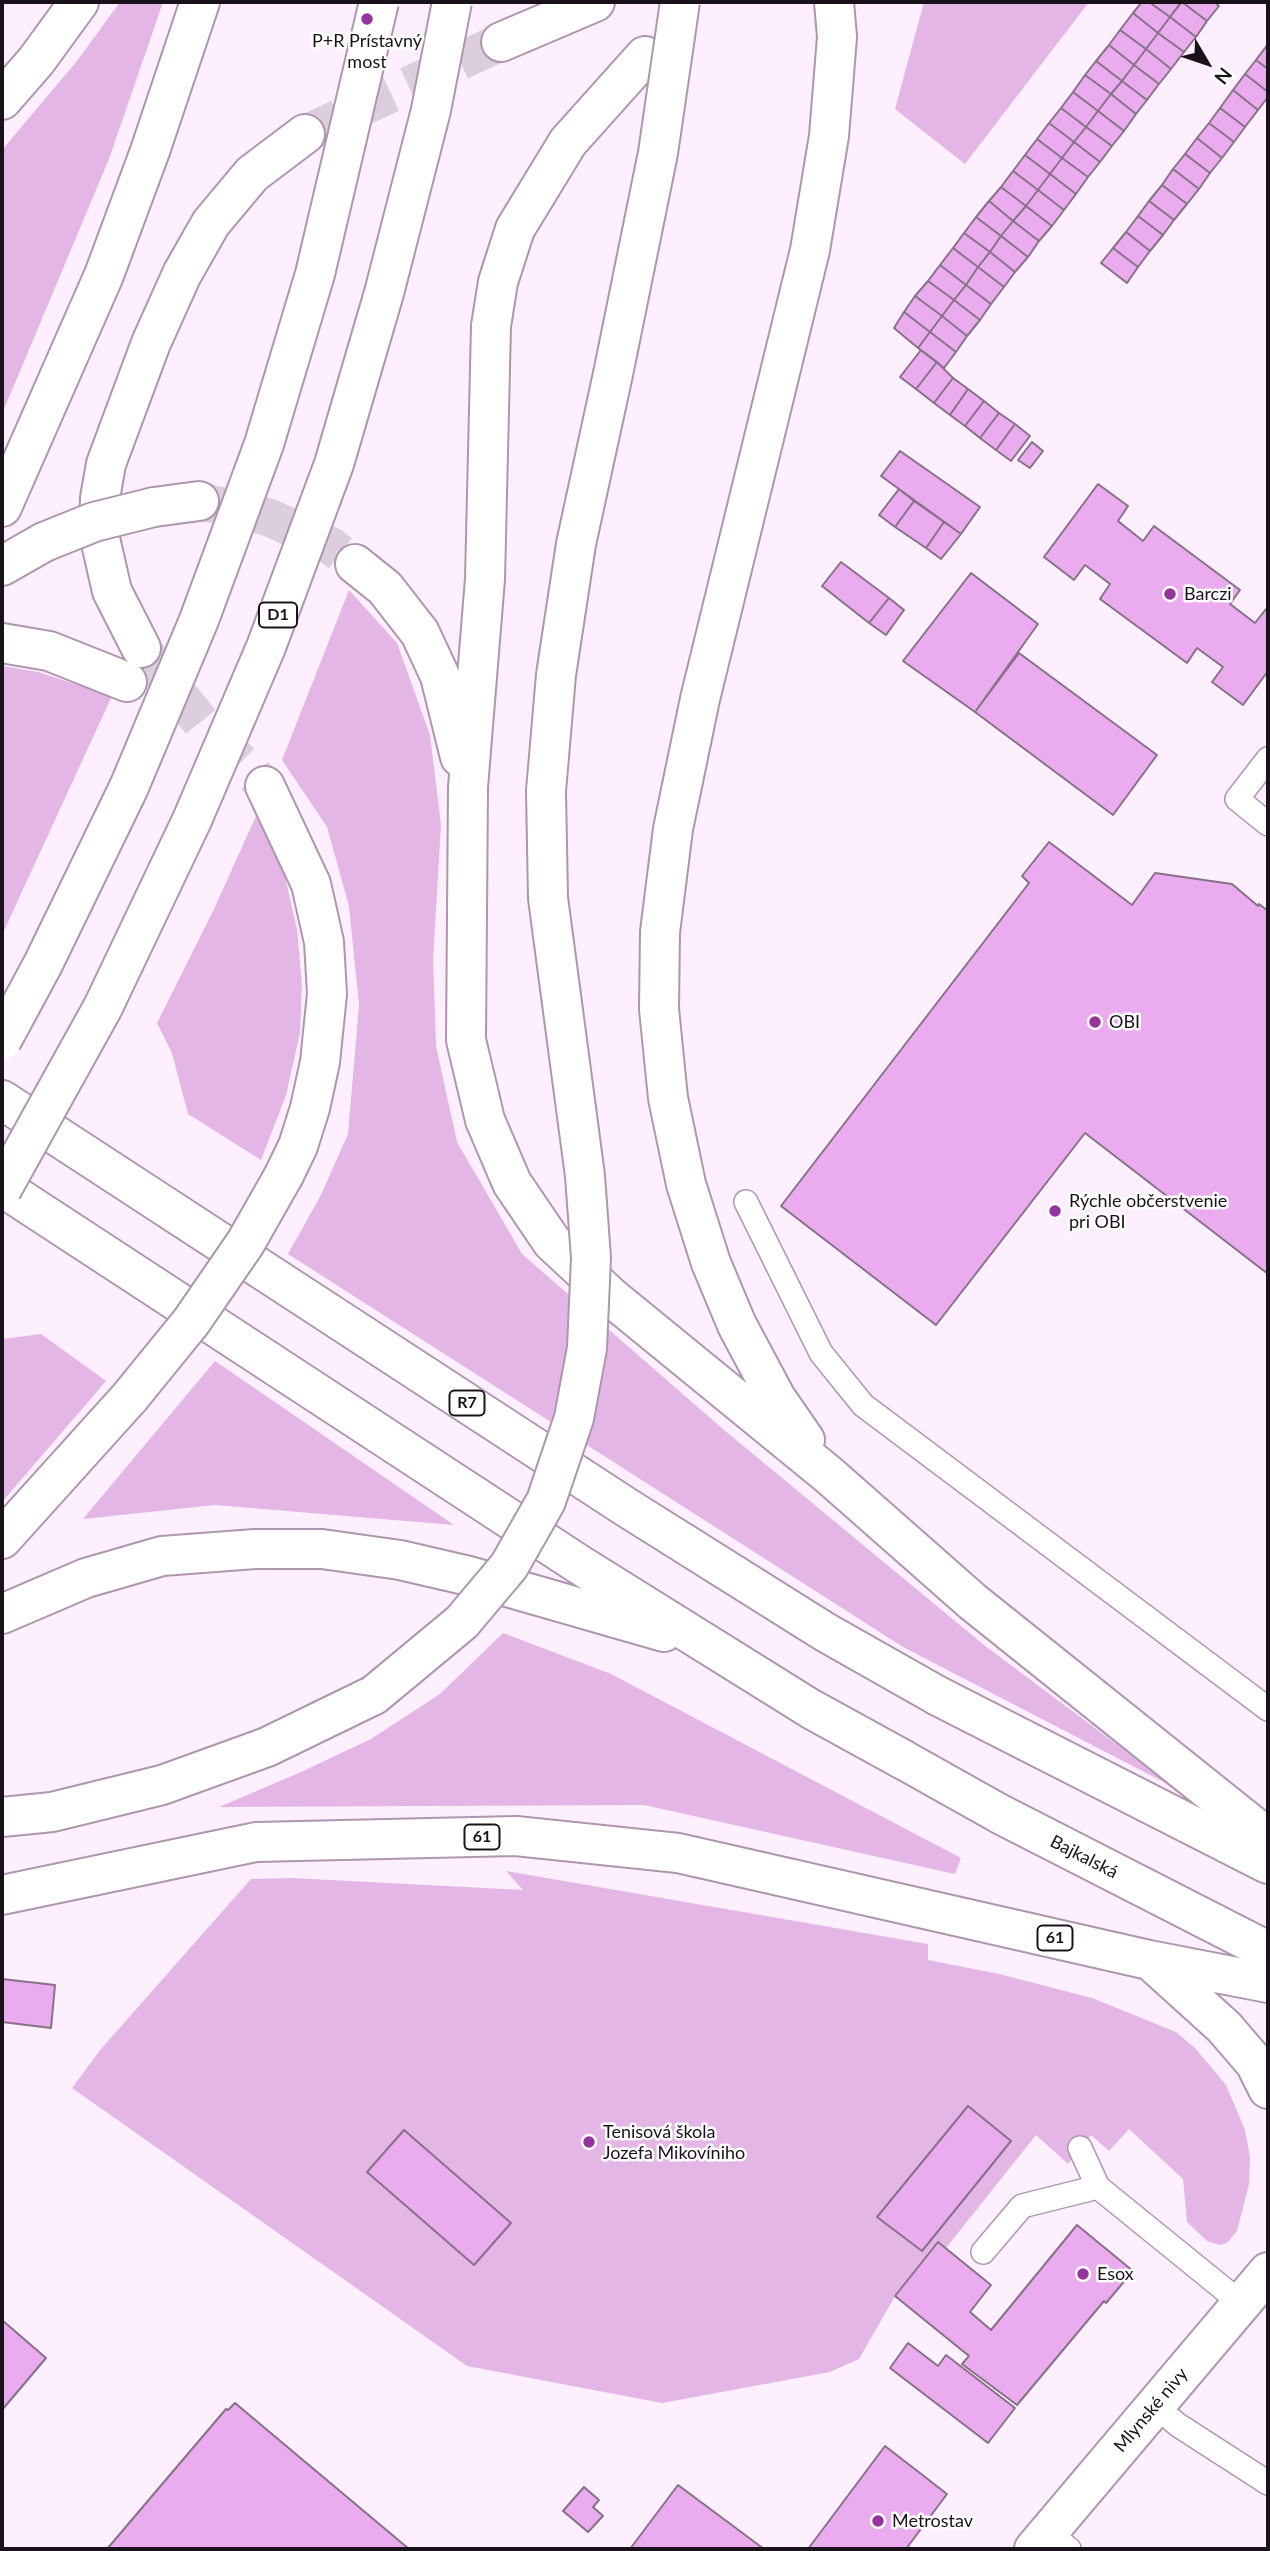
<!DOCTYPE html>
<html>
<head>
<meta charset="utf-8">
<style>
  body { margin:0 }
  #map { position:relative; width:1270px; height:2551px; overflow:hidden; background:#feeffe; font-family:Lato,sans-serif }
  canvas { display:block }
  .frame { position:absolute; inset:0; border:4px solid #1a121b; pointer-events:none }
  .north { position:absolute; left:1172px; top:28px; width:70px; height:70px; -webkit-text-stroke:5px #fff; paint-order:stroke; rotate:129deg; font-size:19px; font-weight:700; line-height:28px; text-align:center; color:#1a121b }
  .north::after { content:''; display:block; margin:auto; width:24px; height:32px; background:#1a121b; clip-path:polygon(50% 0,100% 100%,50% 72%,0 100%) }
</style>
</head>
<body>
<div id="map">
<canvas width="1270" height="2551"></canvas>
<div class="frame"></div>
<div class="north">N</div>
</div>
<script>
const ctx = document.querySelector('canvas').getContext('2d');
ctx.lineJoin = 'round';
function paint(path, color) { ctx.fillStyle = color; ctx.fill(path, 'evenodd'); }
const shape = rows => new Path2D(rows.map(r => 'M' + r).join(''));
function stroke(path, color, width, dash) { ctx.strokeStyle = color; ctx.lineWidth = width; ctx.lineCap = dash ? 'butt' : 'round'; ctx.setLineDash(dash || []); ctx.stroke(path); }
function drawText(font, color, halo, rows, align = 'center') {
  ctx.font = font + ' Lato,sans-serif'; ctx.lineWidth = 5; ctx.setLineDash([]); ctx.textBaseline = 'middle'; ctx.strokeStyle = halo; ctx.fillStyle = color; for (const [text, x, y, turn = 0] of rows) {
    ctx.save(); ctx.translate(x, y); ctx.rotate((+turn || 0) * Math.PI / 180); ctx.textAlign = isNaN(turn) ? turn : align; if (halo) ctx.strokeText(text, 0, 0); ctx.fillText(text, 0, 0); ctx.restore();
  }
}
paint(shape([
  [120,2,163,2,109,159,2,414,2,150,77,61],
  [924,2,1089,2,965,164,895,109],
  [349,590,397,643,430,735,441,825,433,959,436,1046,457,1142,522,1254,724,1430,984,1645,1175,1788,903,1647,288,1254,321,1195,348,1134,359,1005,349,906,327,827,282,760],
  [2,666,38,672,112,696,2,935],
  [256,816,283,869,297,929,302,985,300,1033,286,1095,261,1160,188,1114,172,1053,157,1023,214,909],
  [41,1334,106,1381,2,1502,2,1339],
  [215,1361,454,1525,215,1505,83,1519],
  [503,1633,611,1674,961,1858,955,1874,644,1805,219,1807,301,1772,371,1739,440,1694],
  [506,1871,928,1944,928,1960,999,1974,1092,1998,1176,2032,1195,2048,1226,2085,1245,2130,1250,2158,1249,2184,1237,2231,1227,2243,1219,2245,1207,2241,1187,2222,1183,2179,1129,2129,1109,2151,1091,2135,1068,2164,1036,2135,946,2248,938,2242,895,2296,859,2359,830,2372,662,2403,467,2366,72,2088,101,2049,251,1879,292,1878,523,1890]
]), '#e3b6e6');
const building = shape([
  [1142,2,1149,2,1170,17,1158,33,1133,13,1142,2],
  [1149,2,1181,2,1170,17,1149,2],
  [1182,2,1214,2,1219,6,1207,21,1182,2],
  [1182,2,1207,21,1196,37,1170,17,1182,2],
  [1133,13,1158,33,1146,49,1120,30,1133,13],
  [1170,17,1196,37,1184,52,1158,33,1170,17],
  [1120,30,1146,49,1134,65,1109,45,1120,30],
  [1158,33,1184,52,1171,69,1146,49,1158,33],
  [1268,44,1268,69,1256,60,1268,44],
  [1109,45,1134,65,1122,81,1096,61,1109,45],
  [1146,49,1171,69,1159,84,1134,65,1146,49],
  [1256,60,1268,69,1268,92,1245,74,1256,60],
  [1096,61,1122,81,1111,94,1085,75,1096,61],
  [1134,65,1159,84,1147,100,1122,81,1134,65],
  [1245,74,1268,92,1268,97,1258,110,1233,90,1245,74],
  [1085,75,1111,94,1098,111,1073,92,1085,75],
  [1122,81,1147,100,1136,114,1111,94,1122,81],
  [1233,90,1258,110,1245,127,1220,108,1233,90],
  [1073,92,1098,111,1086,127,1061,108,1073,92],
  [1111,94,1136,114,1124,131,1098,111,1111,94],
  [1061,108,1086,127,1074,142,1049,123,1061,108],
  [1220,108,1245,127,1234,142,1209,123,1220,108],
  [1098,111,1124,131,1112,146,1086,127,1098,111],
  [1049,123,1074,142,1062,158,1037,139,1049,123],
  [1209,123,1234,142,1222,158,1197,138,1209,123],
  [1086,127,1112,146,1100,162,1074,142,1086,127],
  [1197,138,1222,158,1210,173,1185,154,1197,138],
  [1037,139,1062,158,1050,174,1025,155,1037,139],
  [1074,142,1100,162,1088,177,1062,158,1074,142],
  [1185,154,1210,173,1199,189,1173,169,1185,154],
  [1025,155,1050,174,1038,190,1013,171,1025,155],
  [1062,158,1088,177,1076,194,1050,174,1062,158],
  [1173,169,1199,189,1187,204,1162,185,1173,169],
  [1013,171,1038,190,1026,206,1001,187,1013,171],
  [1050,174,1076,194,1064,210,1038,190,1050,174],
  [1162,185,1187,204,1174,220,1149,201,1162,185],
  [1001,187,1026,206,1013,221,989,201,1001,187],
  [1038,190,1064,210,1052,226,1026,206,1038,190],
  [989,201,1013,221,1001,236,976,217,989,201],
  [1149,201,1174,220,1163,235,1138,216,1149,201],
  [1026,206,1052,226,1039,241,1013,221,1026,206],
  [1138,216,1163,235,1150,251,1126,232,1138,216],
  [976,217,1001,236,990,252,964,233,976,217],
  [1013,221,1039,241,1028,257,1001,236,1013,221],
  [1126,232,1150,251,1138,267,1113,248,1126,232],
  [964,233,990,252,978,267,953,248,964,233],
  [1001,236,1028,257,1015,272,990,252,1001,236],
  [953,248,978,267,966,285,940,265,953,248],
  [1113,248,1138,267,1127,283,1101,263,1113,248],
  [990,252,1015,272,1004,287,978,267,990,252],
  [940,265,966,285,954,300,928,281,940,265],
  [978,267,1004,287,991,304,966,285,978,267],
  [928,281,954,300,942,316,915,296,928,281],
  [966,285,991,304,980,320,954,300,966,285],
  [915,296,942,316,930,332,904,312,915,296],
  [954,300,980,320,967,336,942,316,954,300],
  [904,312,930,332,918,348,894,328,904,312],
  [942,316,967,336,956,352,930,332,942,316],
  [930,332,956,352,944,368,918,348,930,332],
  [921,350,937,362,916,389,900,377,921,350],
  [937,362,953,378,934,403,916,389,937,362],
  [953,378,968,389,950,415,934,403,953,378],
  [968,389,984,401,965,426,950,415,968,389],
  [984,401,999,413,980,438,965,426,984,401],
  [999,413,1015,424,996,450,980,438,999,413],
  [1015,424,1030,436,1011,461,996,450,1015,424],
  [1032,442,1043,451,1030,468,1018,460,1032,442],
  [900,451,980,507,961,534,881,476,900,451],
  [1098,484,1128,506,1118,521,1143,541,1154,526,1240,590,1230,604,1255,623,1266,609,1268,611,1268,671,1243,705,1212,682,1223,667,1197,648,1187,663,1100,599,1110,584,1085,565,1074,580,1044,557,1098,484],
  [899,489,914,501,895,527,879,515,899,489],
  [914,501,944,522,926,548,895,527,914,501],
  [944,522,961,534,941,559,926,548,944,522],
  [841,562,889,598,869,623,822,586,841,562],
  [971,573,1038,624,975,712,903,661,971,573],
  [889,598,904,610,886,635,869,623,889,598],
  [1019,653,1157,755,1113,815,975,712,1019,653],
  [1049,842,1132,905,1155,873,1232,884,1258,906,1259,904,1268,911,1268,1274,1085,1133,936,1325,781,1206,1029,883,1022,876,1049,842],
  [2,1979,55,1985,51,2028,2,2022,2,1979],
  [968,2106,1011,2141,922,2251,877,2217,968,2106],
  [404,2130,511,2223,474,2265,367,2172,404,2130],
  [1077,2225,1133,2271,1106,2303,1104,2301,1017,2405,962,2364,969,2356,895,2296,938,2242,991,2285,970,2312,991,2330,1077,2225],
  [2,2320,46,2358,2,2410,2,2320],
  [908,2343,938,2366,946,2355,1015,2408,988,2443,890,2368,908,2343],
  [235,2403,409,2549,107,2549,226,2409,228,2410,235,2403],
  [885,2446,947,2494,906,2549,808,2549,885,2446],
  [678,2485,764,2549,630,2549,678,2485],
  [584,2487,599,2500,593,2507,603,2516,588,2532,563,2511,584,2487]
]);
paint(building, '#eaacee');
stroke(building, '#877188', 2);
stroke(shape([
  [305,134,501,42],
  [199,501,268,517,331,546,355,564],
  [141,648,204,726,265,786]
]), '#dccedc', 38, [38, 19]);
const service = shape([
  [1268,759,1237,799,1268,824],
  [746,1202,821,1353,863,1405,1268,1709],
  [1080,2148,1098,2187,1241,2303],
  [983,2252,1022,2206,1098,2187],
  [1155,2406,1178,2425,1268,2483],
  [1048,2533,1069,2549]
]);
const minor = shape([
  [1034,2549,1268,2272]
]);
const primary = shape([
  [938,1696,1268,1864],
  [902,1759,1000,1814,1268,1951]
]);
const motorway = shape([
  [501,42,595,2],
  [645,56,568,142,515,229,498,282,491,326,485,579,468,787,466,1040,485,1120,512,1183,552,1242,611,1297,830,1476,973,1602,1268,1838],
  [2,100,36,61,79,2],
  [2,507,104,275,150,151,200,2],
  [154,507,199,501],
  [355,564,385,588,420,633,440,676,460,757],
  [2,566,44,542],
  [2,643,49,651,127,682],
  [141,648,112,591,99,534,100,498,106,464,151,343,182,274,211,223,252,174,305,134],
  [265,786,311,884,324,942,327,994,320,1062,310,1108,298,1146,284,1175],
  [546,791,556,675,576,544,613,374],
  [2,1100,626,1507,825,1632,938,1696],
  [2,1187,580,1565,811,1709,902,1759],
  [805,1440,776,1398,737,1325,711,1263,686,1184,668,1098,659,1009,660,932,673,829,700,699,810,250,829,136,837,37,834,2],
  [2,1539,130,1397],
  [2,1614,86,1578,162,1556,255,1549,322,1549,400,1560,469,1576,664,1632],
  [2,1817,52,1812,162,1785,267,1747,374,1695],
  [2,1895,256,1842,516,1836,678,1853,1149,1960,1268,1983],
  [1151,1961,1224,2027,1255,2063,1268,2089]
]);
stroke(service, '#ad96ae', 26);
stroke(minor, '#ad96ae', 42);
stroke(primary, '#ad96ae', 42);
stroke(motorway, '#ad96ae', 42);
stroke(service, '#fff', 23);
stroke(minor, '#fff', 38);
stroke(primary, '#fff', 38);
stroke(motorway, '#fff', 38);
const motorwayBridge = shape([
  [613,374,658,153,680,2],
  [44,542,94,522,154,507],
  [2,1040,43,964,129,787,199,620,264,444,315,274,379,2],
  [2,1189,103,1007,192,820,266,647,334,464,384,293,431,110,452,2],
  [130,1397,191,1322,246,1242,284,1175],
  [374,1695,462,1622,509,1566,546,1501,574,1418,587,1348,591,1258,585,1176,548,898,546,791]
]);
stroke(motorwayBridge, '#ad96ae', 42, []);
stroke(motorwayBridge, '#fff', 38);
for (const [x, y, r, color] of [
  [367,19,7,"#94349d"],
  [1170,594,7,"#94349d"],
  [1095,1022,7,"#94349d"],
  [1055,1211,7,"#94349d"],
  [589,2142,7,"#94349d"],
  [1083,2274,7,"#94349d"],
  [878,2521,7,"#94349d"]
]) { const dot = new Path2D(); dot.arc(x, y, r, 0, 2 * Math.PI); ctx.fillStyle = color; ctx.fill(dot); stroke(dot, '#fff', 2.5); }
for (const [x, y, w] of [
  [278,615,38],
  [467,1403,35],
  [482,1837,35],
  [1055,1938,35]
]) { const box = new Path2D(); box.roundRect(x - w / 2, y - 12.5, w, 25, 5); ctx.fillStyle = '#fff'; ctx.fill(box); stroke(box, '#1a121b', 2); }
drawText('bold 16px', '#1a121b', null, [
  ["D1",278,615],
  ["R7",467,1403],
  ["61",482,1837],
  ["61",1055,1938]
]);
drawText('18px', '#1a121b', '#fff', [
  ["P+R Prístavný",367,41,"center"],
  ["most",367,62,"center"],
  ["Barczi",1184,594],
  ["OBI",1109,1022],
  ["Rýchle občerstvenie",1069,1201],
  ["pri OBI",1069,1222],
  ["Tenisová škola",603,2132],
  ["Jozefa Mikovíniho",603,2153],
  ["Esox",1097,2274],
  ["Metrostav",892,2521]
], 'left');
drawText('18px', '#1a121b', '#fff', [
  ["Bajkalská",1084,1857,27],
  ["Mlynské nivy",1151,2410,-50]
]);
</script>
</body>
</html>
